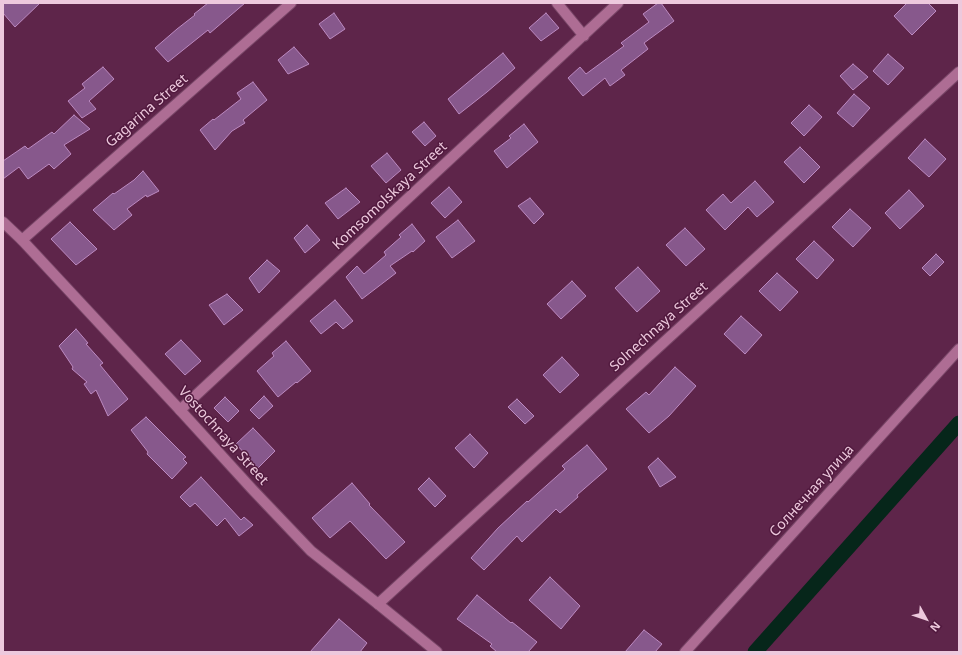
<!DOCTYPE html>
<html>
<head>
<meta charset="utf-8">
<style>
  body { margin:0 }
  #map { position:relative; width:962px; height:655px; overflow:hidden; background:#5e254a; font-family:"Noto Sans",sans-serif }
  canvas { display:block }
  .frame { position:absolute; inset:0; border:4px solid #edc9dd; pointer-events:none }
  .north { position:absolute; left:906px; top:599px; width:40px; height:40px; -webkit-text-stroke:3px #521a3f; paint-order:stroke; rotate:130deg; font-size:11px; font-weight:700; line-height:16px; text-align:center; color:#edc9dd }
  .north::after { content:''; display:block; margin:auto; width:14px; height:18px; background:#edc9dd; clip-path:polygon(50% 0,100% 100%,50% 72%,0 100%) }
</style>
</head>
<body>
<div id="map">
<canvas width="962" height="655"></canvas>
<div class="frame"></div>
<div class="north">N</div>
</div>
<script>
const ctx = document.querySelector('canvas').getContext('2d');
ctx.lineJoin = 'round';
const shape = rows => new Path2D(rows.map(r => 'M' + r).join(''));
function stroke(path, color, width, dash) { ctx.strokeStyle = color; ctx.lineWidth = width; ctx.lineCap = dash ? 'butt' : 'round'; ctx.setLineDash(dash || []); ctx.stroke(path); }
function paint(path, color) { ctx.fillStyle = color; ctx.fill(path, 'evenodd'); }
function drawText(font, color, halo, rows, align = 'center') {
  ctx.font = font + ' "Noto Sans",sans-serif'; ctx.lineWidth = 3; ctx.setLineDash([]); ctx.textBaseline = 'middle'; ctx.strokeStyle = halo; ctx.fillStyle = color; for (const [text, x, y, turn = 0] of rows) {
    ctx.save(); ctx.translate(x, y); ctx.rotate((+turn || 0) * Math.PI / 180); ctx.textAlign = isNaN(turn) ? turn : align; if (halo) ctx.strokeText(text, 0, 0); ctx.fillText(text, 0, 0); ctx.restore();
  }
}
stroke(shape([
  [755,652,959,423]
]), '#06261a', 15);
const building = shape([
  [3,3,40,3,15,27,3,13,3,3],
  [208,3,245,3,210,33,208,30,168,62,155,48,177,29,195,15,194,14,208,3],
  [658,3,661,3,674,21,644,43,648,49,621,70,625,75,610,86,605,78,583,96,568,78,580,67,586,74,624,46,621,43,649,22,643,14,658,3],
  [907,3,928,3,936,11,912,35,894,16,907,3],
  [334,13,345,29,330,39,319,24,334,13],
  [546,13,559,28,541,41,529,28,546,13],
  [294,47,309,64,288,74,278,60,294,47],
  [503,53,515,68,487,92,459,114,448,99,503,53],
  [888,54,904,68,888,85,873,71,888,54],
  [853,64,868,77,853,90,840,76,853,64],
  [103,67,114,79,89,101,96,109,82,118,68,101,85,88,82,84,103,67],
  [253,82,267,100,243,120,245,123,232,131,215,150,200,130,213,119,214,120,241,99,237,93,253,82],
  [854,94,870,108,853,127,837,113,854,94],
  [809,105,822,117,804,136,791,123,809,105],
  [74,115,90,129,64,145,71,154,54,169,49,164,28,179,19,167,3,179,3,161,25,146,28,149,52,132,54,134,74,115],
  [424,122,436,136,425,146,412,132,424,122],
  [524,124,538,142,507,168,494,151,511,138,509,136,524,124],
  [925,139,946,159,929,177,908,158,925,139],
  [800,147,820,167,804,183,784,162,800,147],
  [387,153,401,170,386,183,371,166,387,153],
  [143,171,159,191,147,197,146,195,127,209,132,215,114,230,93,210,113,193,114,194,134,180,143,171],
  [755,181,774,202,757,217,748,207,725,230,706,210,723,194,731,203,755,181],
  [449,187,462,202,445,218,431,203,449,187],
  [346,188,360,202,338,219,325,203,346,188],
  [909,190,924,206,900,229,885,213,909,190],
  [530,198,544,214,534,224,518,206,530,198],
  [850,209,871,228,853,247,832,227,850,209],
  [458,220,475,241,452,258,436,237,458,220],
  [70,222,97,249,76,265,51,239,70,222],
  [412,224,425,241,413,252,412,251,390,266,396,273,362,299,346,277,357,266,364,274,386,255,384,252,401,237,399,235,412,224],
  [307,225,320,240,305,253,294,238,307,225],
  [685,228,705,249,686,266,666,245,685,228],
  [814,241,834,260,817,279,796,259,814,241],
  [936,254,944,262,930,276,922,268,936,254],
  [267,260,280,271,259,293,249,278,267,260],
  [638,267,660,291,637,312,615,288,638,267],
  [777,273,798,292,780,311,759,291,777,273],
  [572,281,586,296,561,319,547,304,572,281],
  [227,294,243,310,224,325,209,305,227,294],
  [335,300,353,321,343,329,336,322,321,334,310,321,335,300],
  [741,316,762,335,745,354,724,334,741,316],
  [76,329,88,343,86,344,103,363,100,365,128,399,108,416,96,390,91,394,84,384,87,382,72,369,73,367,59,346,76,329],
  [181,340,201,361,185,375,165,354,181,340],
  [286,341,311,371,297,383,296,382,278,397,257,371,274,356,272,353,286,341],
  [562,357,579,375,560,393,543,375,562,357],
  [675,367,696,386,669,416,649,433,626,409,646,392,649,395,675,367],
  [264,396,273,406,259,419,250,410,264,396],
  [225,397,239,411,228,422,214,408,225,397],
  [517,399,534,416,525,424,508,407,517,399],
  [146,417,186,457,183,459,187,463,172,479,147,454,148,452,131,430,146,417],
  [253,428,275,451,258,468,236,444,253,428],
  [470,434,488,453,474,468,455,448,470,434],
  [587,445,607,469,577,495,578,497,560,513,556,509,522,542,517,536,484,570,471,558,498,528,527,501,528,502,565,469,562,466,587,445],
  [658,458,676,477,660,487,648,467,658,458],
  [201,477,241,520,244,517,253,525,239,536,225,518,217,526,195,503,190,507,180,497,201,477],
  [429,478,446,496,435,507,418,489,429,478],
  [352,483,370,504,369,505,405,542,386,559,350,521,330,538,312,518,352,483],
  [550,577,580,606,561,629,529,600,550,577],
  [477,595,511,623,512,622,537,642,528,652,497,652,490,646,492,644,457,619,477,595],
  [339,619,367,643,360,652,310,652,339,619],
  [644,630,662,644,655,652,625,652,644,630]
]);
paint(building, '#87588c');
stroke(building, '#bc8ac1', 1);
const street = shape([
  [557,3,584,36],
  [22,240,291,3],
  [180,410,618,3],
  [378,604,959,72]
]);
const secondary = shape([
  [3,222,22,240,180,410,252,489,311,551,378,604,437,652],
  [685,652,959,349]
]);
stroke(street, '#784667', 12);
stroke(secondary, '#784667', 12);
stroke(street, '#ae6d94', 10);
stroke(secondary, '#ae6d94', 10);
drawText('14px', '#edc9dd', '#521a3f', [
  ["Gagarina Street",147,111,-41],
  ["Komsomolskaya Street",390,196,-43],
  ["Solnechnaya Street",659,327,-42],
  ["Vostochnaya Street",223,436,48],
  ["Солнечная улица",812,491,-48]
]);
</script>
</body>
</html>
